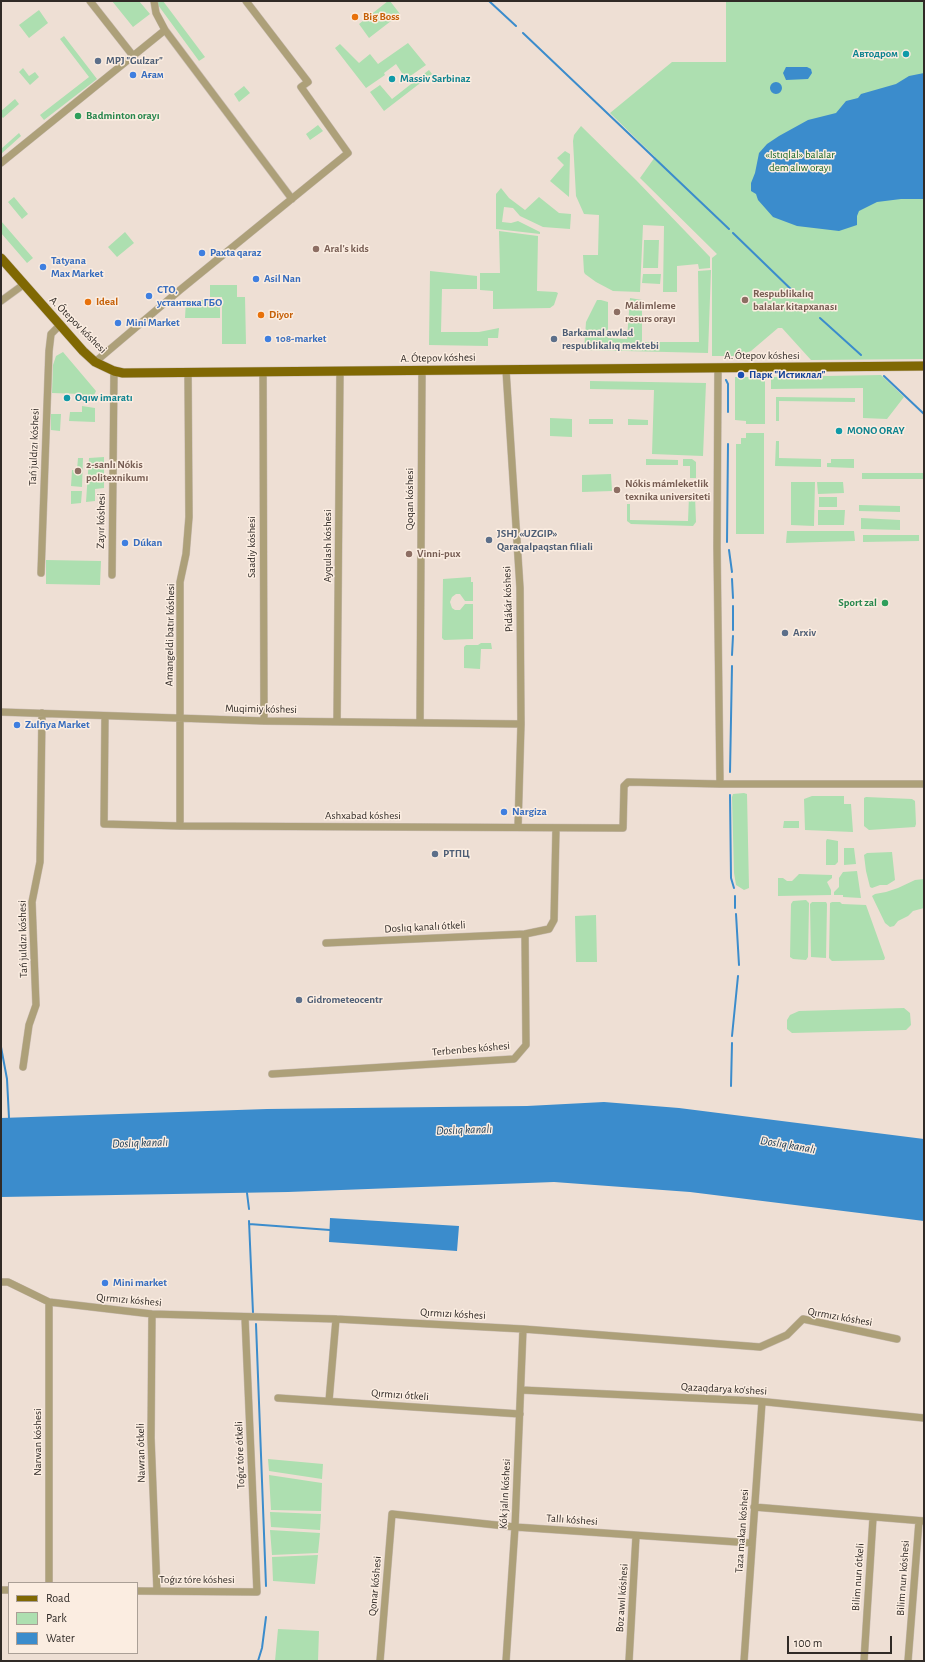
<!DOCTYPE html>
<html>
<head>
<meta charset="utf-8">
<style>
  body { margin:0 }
  #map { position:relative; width:925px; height:1662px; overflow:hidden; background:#eedfd4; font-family:"Alegreya Sans",sans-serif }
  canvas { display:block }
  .frame { position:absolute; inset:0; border:2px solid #302a26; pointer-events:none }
  .legend { position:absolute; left:8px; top:1582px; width:130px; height:72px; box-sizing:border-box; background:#fbede1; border:1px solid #aa9f96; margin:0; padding:5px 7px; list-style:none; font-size:12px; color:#302a26 }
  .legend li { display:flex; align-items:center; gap:8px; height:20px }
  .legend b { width:20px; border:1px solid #aa9f96 }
  .scale { position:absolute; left:787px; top:1636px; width:105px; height:18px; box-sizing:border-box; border:2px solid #302a26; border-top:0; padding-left:5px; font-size:12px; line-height:14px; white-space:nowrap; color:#302a26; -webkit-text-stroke:3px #fbede1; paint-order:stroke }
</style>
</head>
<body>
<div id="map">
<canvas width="925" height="1662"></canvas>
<div class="frame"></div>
<ul class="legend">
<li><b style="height:5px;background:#806803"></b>Road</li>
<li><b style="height:11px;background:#addfb0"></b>Park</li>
<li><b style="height:11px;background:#3b8ccc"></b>Water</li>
</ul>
<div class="scale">100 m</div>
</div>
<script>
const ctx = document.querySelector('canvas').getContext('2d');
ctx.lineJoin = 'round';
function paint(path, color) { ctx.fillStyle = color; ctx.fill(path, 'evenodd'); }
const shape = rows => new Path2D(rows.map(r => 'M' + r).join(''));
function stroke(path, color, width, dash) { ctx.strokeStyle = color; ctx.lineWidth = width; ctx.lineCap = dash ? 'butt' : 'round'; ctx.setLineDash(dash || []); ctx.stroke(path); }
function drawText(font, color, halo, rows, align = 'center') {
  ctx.font = font + ' "Alegreya Sans",sans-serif'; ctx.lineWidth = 3; ctx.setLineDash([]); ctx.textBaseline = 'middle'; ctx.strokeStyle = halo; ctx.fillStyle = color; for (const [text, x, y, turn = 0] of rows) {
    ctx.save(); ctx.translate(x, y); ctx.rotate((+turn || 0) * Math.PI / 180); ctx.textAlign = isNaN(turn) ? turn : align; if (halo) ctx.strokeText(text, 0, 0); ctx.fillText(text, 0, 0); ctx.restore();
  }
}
paint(shape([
  [112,1,139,1,150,14,133,27],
  [157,1,163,1,205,57,199,61,158,5],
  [388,1,390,1,400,14,369,38,359,24],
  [726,1,924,1,924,359,811,360,782,328,778,328,751,351,737,356,712,356,712,258,717,254,640,178,655,157,610,113,672,62,726,62],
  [39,10,48,23,29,38,19,25],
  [64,36,97,79,44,120,40,115,89,77,60,39],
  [408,43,426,65,406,79,396,64,384,73,385,75,366,88,335,48,340,44,359,63,370,54,378,64],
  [23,68,29,76,35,72,39,77,30,85,19,72],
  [429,70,432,74,384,111,370,92,380,85,392,99],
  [244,86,250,93,239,102,234,94],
  [15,99,19,104,3,118,1,116,1,111],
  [318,125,323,131,310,140,306,134],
  [581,126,636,180,710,257,710,268,699,269,698,264,677,266,677,292,663,292,664,226,643,225,640,292,613,291,596,282,585,274,584,272,583,255,598,255,599,215,584,214,576,196,573,141,574,135],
  [19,133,21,136,1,154,1,149],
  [565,151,570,154,569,197,550,181,564,165,557,158],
  [501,188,509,198,525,210,539,197,559,213,571,214,570,229,543,227,520,216,513,208,504,207,502,222,511,223,518,221,540,232,540,234,496,229,496,194],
  [14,197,28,214,22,219,8,202],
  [1,221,33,258,27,263,1,233],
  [499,231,538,236,537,291,556,292,558,293,554,305,550,308,493,309,493,291,480,290,480,273,500,273],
  [125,232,134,243,117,257,108,247],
  [644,240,659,240,658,268,643,268],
  [711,270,708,353,584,350,586,322,597,300,601,300,608,302,608,338,627,339,630,298,642,300,642,342,699,342,698,271],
  [430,271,477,276,477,289,442,289,441,332,479,332,499,328,498,338,488,338,488,346,429,345],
  [643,274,661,274,660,284,642,283],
  [210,285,237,285,237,297,245,297,246,344,222,344,222,297,210,297],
  [186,300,220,300,220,318,185,318],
  [63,352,96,391,92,399,82,400,82,394,52,393,53,365,56,356],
  [881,375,904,397,887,419,863,418,863,388,771,389,771,377],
  [735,377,762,377,762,381,765,381,765,424,746,424,746,421,735,420],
  [590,381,706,383,703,456,652,454,654,390,590,389],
  [776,397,855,398,855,402,779,401,779,421,776,421],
  [82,406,95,408,95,422,69,421,70,412,82,412],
  [51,414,61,414,60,431,51,430],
  [550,418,572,419,572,437,550,436],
  [589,419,613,419,613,424,589,424],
  [628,419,648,420,648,425,628,425],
  [746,433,764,433,764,534,736,534,736,444,741,444,741,438,746,438],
  [776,441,779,441,779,458,821,459,821,467,775,466],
  [104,457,104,488,95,489,95,501,86,502,89,458],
  [78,458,83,458,82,487,71,486,72,470,77,470],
  [646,459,678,460,678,465,646,465],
  [683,459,692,459,696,462,696,478,690,478,690,466,683,466],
  [831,459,854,459,854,468,827,467,827,463,831,463],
  [862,473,924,473,924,479,862,479],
  [611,474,612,491,582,492,582,475],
  [791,482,815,482,814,526,791,525],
  [817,482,843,482,844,493,818,494],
  [71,491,82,491,81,503,71,504],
  [689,496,695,496,696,522,693,526,631,524,627,521,627,504,630,504,630,520,688,521],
  [819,497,837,497,837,507,819,507],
  [859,505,900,506,900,512,859,511],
  [818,510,845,510,844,525,818,525],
  [861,518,900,520,900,530,861,529],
  [787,531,854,531,855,541,786,543],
  [863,535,919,535,919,541,863,542],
  [46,560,101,561,100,585,46,584],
  [471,577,471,582,473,582,473,601,465,601,460,594,456,594,452,597,450,602,452,608,455,610,460,610,465,604,473,604,473,639,444,640,442,638,443,579],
  [481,643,491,643,492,649,481,649,480,669,464,668,464,647,466,645,478,645],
  [744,793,747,794,749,888,744,890,736,885,734,873,732,797,733,794],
  [812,796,844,796,844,804,851,804,853,832,805,830,804,799],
  [866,797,912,799,915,801,916,824,915,827,869,830,864,826,864,798],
  [784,821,799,821,799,828,783,828],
  [827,839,838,841,838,862,835,865,826,865,826,841],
  [844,848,854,848,856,864,844,865],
  [892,852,895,880,887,885,880,885,872,888,870,887,866,871,864,855,867,853],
  [857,871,861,898,843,897,843,895,834,895,834,892,839,887,839,878,843,872],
  [799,874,832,875,832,878,827,882,831,890,831,895,778,896,778,878,783,878,787,881,792,881],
  [924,879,924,908,913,911,908,916,898,921,894,926,890,927,885,923,872,896,875,894,886,892,898,888,915,880],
  [806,900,809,903,808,957,806,960,793,959,790,957,791,904,793,901],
  [812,902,826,902,827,904,826,958,811,957,810,904],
  [832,902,840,902,842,904,866,905,885,958,884,960,832,961,829,958,830,903],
  [596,915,597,962,576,962,575,916],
  [904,1008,910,1013,911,1025,906,1030,792,1033,787,1029,787,1020,790,1015,799,1011],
  [268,1459,323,1464,322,1479,269,1471],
  [269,1475,322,1483,321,1511,271,1510],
  [270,1512,321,1514,320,1530,271,1527],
  [270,1530,320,1533,318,1553,272,1555],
  [318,1555,315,1584,273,1581,272,1557],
  [278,1629,319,1631,318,1661,275,1661]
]), '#addfb0');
paint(shape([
  [786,67,807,67,811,69,812,73,808,79,786,80,783,73],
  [924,73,924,199,901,199,877,202,859,211,857,216,857,225,839,231,797,226,773,217,758,200,756,194,751,191,751,183,755,173,759,153,767,144,779,136,808,120,836,113,846,101,858,98,861,94,896,84,909,76],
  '770 88a6 6 0 1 1 12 0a6 6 0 1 1-12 0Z',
  [604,1102,679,1108,924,1139,924,1221,690,1192,554,1182,288,1192,1,1197,1,1118,267,1109,527,1106],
  [330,1218,459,1226,457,1251,329,1242]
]), '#3b8ccc');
stroke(shape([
  [489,1,516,26],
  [523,33,729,229],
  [733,233,799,297],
  [820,318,861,355],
  [884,376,924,414],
  [726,380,728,384,728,412],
  [727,542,728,444],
  [729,550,732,572],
  [732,579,733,598],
  [733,630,733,606],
  [732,655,733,636],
  [730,772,732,666],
  [730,795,731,878,734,888],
  [735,908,735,896],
  [736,914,739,965],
  [732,1036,738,976],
  [1,1047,7,1079,9,1118],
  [731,1086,732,1043],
  [247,1193,249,1209],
  [249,1221,253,1313],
  [249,1224,330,1230],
  [256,1324,266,1586],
  [258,1661,262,1648,266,1617]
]), '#3b8ccc', 2);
const minor = shape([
  [90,1,134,57],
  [165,30,292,199],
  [1,163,165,30,156,13,154,1],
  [1,301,23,285],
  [95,362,180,290,348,153,301,87,308,82,246,1],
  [718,369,717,547,720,784],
  [506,370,520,588,521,724,518,827],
  [263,372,264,721],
  [41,573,49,351,51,334,60,325],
  [112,575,114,371],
  [1,712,264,721,521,724],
  [105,716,104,824,180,826,623,828,624,786,628,782,720,784,924,784],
  [337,721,340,371],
  [420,723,422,371],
  [180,826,180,582,186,554,189,517,188,372],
  [326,943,525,934],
  [23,1067,29,1025,36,1005,32,902,40,862,42,713],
  [272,1074,514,1059,526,1045,525,934,549,929,554,920,556,828],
  [1,1282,8,1282,49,1302,152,1314,336,1319,523,1329,760,1347,787,1335,803,1319,897,1339],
  [152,1314,151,1438,157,1591],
  [521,1390,757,1401,924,1418],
  [278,1398,520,1414],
  [329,1401,336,1319],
  [754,1507,924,1521],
  [49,1583,49,1302],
  [1,1590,9,1590],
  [137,1591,257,1592,245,1318],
  [380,1661,392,1514,515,1527,752,1543],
  [506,1661,515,1527,523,1329],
  [629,1661,636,1536],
  [744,1661,762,1402],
  [864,1661,873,1518],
  [908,1661,919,1521]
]);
const major = shape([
  [1,258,83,351,95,362,114,371,123,373,924,366]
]);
stroke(minor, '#c8bbb1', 8);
stroke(major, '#c8bbb1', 10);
stroke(minor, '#ada079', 7);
stroke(major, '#806803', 9);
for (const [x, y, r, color] of [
  [355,17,4,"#e8710a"],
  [906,54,4,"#0f9aa8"],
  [98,61,4,"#5c6f8a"],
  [133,75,4,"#3f7fe0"],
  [392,79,4,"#0f9aa8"],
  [78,116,4,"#2e9e5b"],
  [316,249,4,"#8d6e63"],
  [202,253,4,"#3f7fe0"],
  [43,267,4,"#3f7fe0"],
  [256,279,4,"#3f7fe0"],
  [149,296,4,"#3f7fe0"],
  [745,300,4,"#8d6e63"],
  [88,302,4,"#e8710a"],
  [617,312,4,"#8d6e63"],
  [261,315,4,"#e8710a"],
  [118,323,4,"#3f7fe0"],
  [268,339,4,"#3f7fe0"],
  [554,339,4,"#5c6f8a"],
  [741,375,4,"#1a4fb4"],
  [67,398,4,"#0f9aa8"],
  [839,431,4,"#0f9aa8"],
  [78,471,4,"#8d6e63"],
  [617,490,4,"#8d6e63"],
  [489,540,4,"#5c6f8a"],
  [125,543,4,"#3f7fe0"],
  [409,554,4,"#8d6e63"],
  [885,603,4,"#2e9e5b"],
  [785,633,4,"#5c6f8a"],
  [17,725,4,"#3f7fe0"],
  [504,812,4,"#3f7fe0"],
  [435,854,4,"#5c6f8a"],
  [299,1000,4,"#5c6f8a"],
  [105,1283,4,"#3f7fe0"]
]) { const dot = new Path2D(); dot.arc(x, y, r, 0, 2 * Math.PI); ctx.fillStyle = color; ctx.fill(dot); stroke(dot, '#fbede1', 1.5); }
drawText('bold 11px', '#c56008', '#fbede1', [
  ["Big Boss",363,17],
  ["Ideal",96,302],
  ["Diyor",269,315]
], 'left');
drawText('bold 11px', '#0d838f', '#fbede1', [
  ["Автодром",898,54,"right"],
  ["Massiv Sarbinaz",400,79],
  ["Oqıw imaratı",75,398],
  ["MONO ORAY",847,431]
], 'left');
drawText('bold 11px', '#4e5e75', '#fbede1', [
  ["MPJ \"Gulzar\"",106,61],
  ["Barkamal awlad",562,333],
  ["respublikalıq mektebi",562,346],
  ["JSHJ «UZGIP»",497,534],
  ["Qaraqalpaqstan filiali",497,547],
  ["Arxiv",793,633],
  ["РТПЦ",443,854],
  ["Gidrometeocentr",307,1000]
], 'left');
drawText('bold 11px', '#366cbe', '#fbede1', [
  ["Ағам",141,75],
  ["Paxta qaraz",210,253],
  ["Tatyana",51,261],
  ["Max Market",51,274],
  ["Asil Nan",264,279],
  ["СТО,",157,290],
  ["устантвка ГБО",157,303],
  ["Mini Market",126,323],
  ["108-market",276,339],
  ["Dúkan",133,543],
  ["Zulfiya Market",25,725],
  ["Nargiza",512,812],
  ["Mini market",113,1283]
], 'left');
drawText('bold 11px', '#27864d', '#fbede1', [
  ["Badminton orayı",86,116],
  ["Sport zal",877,603,"right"]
], 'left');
drawText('11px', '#156626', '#fbede1', [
  ["«Istıqlal» balalar",800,155],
  ["dem alıw orayı",800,168]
]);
drawText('bold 11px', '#785e54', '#fbede1', [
  ["Aral's kids",324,249],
  ["Respublikalıq",753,294],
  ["balalar kitapxanası",753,307],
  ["Málimleme",625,306],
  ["resurs orayı",625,319],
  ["2-sanlı Nókis",86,465],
  ["politexnikumı",86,478],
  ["Nókis mámleketlik",625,484],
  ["texnika universiteti",625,497],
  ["Vinni-pux",417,554]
], 'left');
drawText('11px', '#302a26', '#fbede1', [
  ["A. Ótepov kóshesi",78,325,45],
  ["A. Ótepov kóshesi",762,356],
  ["A. Ótepov kóshesi",438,358,-1],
  ["Tań juldızı kóshesi",34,447,-88],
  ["Qoqan kóshesi",410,499,-90],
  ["Zayır kóshesi",101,521,-89],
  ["Ayqulash kóshesi",328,546,-90],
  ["Saadiy kóshesi",252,547,-90],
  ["Pidákár kóshesi",508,599,-92],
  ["Amangeldi batır kóshesi",170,635,-89],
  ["Muqimiy kóshesi",261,709,1],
  ["Ashxabad kóshesi",363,816],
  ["Doslıq kanalı ótkeli",425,927,-3],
  ["Tań juldızı kóshesi",23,939,-91],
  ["Terbenbes kóshesi",471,1049,-5],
  ["Qırmızı kóshesi",129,1300,5],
  ["Qırmızı kóshesi",453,1314,3],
  ["Qırmızı kóshesi",840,1317,10],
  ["Qazaqdarya ko'shesi",724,1389,3],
  ["Qırmızı ótkeli",400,1395,4],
  ["Narwan kóshesi",38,1442,-90],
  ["Nawran ótkeli",141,1453,-91],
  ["Toǵız tóre ótkeli",240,1455,-92],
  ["Kók jalın kóshesi",505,1494,-87],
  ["Tallı kóshesi",572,1520,4],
  ["Taza makan kóshesi",742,1531,-86],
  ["Bilim nurı ótkeli",858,1577,-86],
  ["Bilim nurı kóshesi",903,1578,-86],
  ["Toǵız tóre kóshesi",197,1580],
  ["Qonar kóshesi",375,1586,-85],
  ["Boz awıl kóshesi",622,1598,-86]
]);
drawText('bold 11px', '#164399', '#fbede1', [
  ["Парк \"Истиклал\"",749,375]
], 'left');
drawText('italic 12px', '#143651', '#fbede1', [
  ["Doslıq kanalı",464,1130,-2],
  ["Doslıq kanalı",140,1143,-2],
  ["Doslıq kanalı",788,1145,10]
]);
</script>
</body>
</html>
